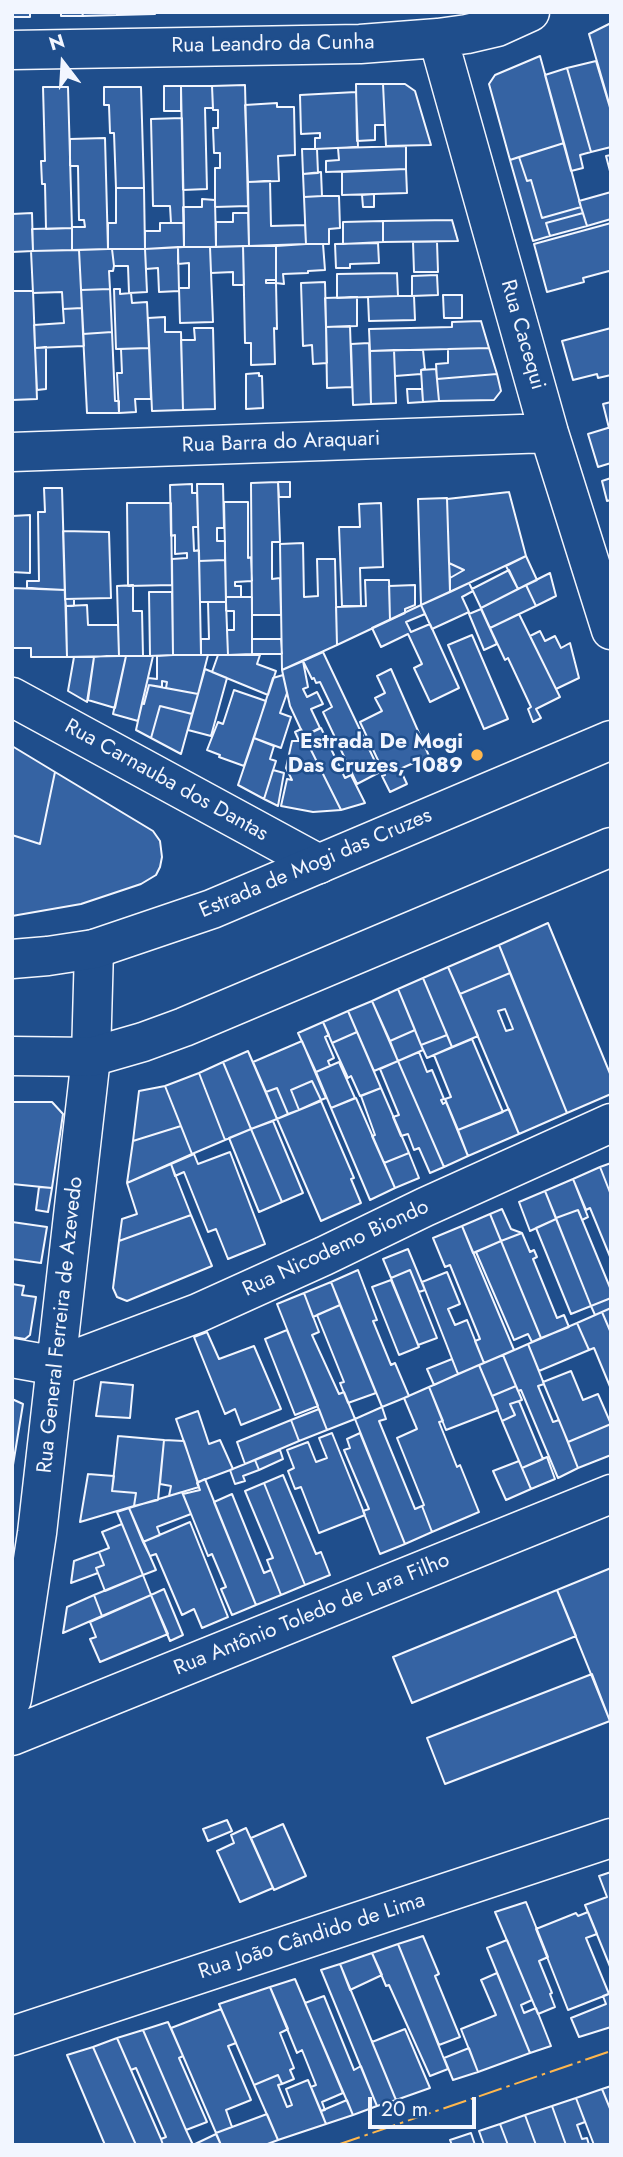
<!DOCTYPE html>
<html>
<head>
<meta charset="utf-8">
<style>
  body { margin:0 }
  #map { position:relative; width:623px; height:2157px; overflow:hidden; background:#1f4e8c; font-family:Jost,sans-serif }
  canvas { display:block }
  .frame { position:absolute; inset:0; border:14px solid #f2f6ff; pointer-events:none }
  .north { position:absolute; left:28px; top:28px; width:70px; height:70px; -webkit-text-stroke:5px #1f4e8c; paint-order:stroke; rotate:343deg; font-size:19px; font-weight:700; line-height:28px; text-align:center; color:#f2f6ff }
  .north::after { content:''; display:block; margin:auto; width:24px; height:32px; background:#f2f6ff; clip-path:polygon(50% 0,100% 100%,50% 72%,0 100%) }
  .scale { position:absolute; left:368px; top:2097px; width:108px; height:32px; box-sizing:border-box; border:4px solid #f2f6ff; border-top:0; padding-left:9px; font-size:21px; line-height:24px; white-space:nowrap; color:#f2f6ff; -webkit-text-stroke:5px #1f4e8c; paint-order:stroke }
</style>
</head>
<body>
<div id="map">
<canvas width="623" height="2157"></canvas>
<div class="frame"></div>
<div class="north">N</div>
<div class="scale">20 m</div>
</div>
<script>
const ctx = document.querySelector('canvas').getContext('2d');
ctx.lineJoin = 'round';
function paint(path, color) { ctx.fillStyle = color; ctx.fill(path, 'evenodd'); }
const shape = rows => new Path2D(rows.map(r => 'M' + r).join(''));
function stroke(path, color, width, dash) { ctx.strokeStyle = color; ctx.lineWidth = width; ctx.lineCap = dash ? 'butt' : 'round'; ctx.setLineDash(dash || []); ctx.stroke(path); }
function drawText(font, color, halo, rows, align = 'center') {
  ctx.font = font + ' Jost,sans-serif'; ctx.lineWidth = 5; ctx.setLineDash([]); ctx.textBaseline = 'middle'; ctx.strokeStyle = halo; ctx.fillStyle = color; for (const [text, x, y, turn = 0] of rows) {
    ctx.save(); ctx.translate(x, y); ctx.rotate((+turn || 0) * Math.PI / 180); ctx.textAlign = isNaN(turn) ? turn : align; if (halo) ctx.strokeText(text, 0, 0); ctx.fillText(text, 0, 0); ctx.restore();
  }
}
const building = shape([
  [12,12,30,12,30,17,12,17,12,12],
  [61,12,82,12,83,16,61,16,61,12],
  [82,12,117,12,117,15,83,16,82,12],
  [117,12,155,12,155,14,117,15,117,12],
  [611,23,611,102,609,103,589,34,611,23],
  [540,56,564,143,510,160,489,84,495,75,540,56],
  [596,61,611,111,611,147,591,152,567,68,596,61],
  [567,68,591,152,580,155,583,168,571,171,545,75,567,68],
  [356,84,383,84,385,125,375,125,375,140,357,141,356,84],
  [383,84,405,84,415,91,431,145,386,146,383,84],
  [245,85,248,206,215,207,215,168,220,168,220,153,214,153,213,128,218,128,218,110,213,110,212,86,245,85],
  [164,86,181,86,181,111,164,111,164,86],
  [181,86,212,86,213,108,205,108,207,189,183,190,181,86],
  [43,87,68,87,72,228,46,229,45,184,42,184,41,161,45,161,43,87],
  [104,87,141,87,144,188,116,188,114,133,110,133,109,105,104,105,104,87],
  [356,92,358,147,315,149,315,138,320,138,320,133,301,134,300,95,356,92],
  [277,103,277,107,294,107,295,155,278,156,279,181,248,182,245,105,277,103],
  [182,118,184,223,171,223,170,206,153,206,151,119,182,118],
  [105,138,108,249,72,250,72,227,85,227,84,220,79,220,78,166,70,166,70,139,105,138],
  [564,143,581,207,542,218,531,180,527,181,519,157,564,143],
  [406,146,406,169,326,172,326,161,339,160,338,148,406,146],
  [302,149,317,149,318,173,303,174,302,149],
  [611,155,611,175,606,156,611,155],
  [519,157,527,181,531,180,542,218,581,207,583,213,546,223,550,236,533,241,510,160,519,157],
  [406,169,407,193,342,195,342,172,406,169],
  [321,172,322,196,304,197,303,174,321,172],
  [270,181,271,226,305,225,306,244,249,246,248,182,270,181],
  [116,188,144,188,145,249,108,249,108,223,116,223,116,188],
  [611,192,611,219,587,226,579,201,611,192],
  [374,194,374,207,363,207,362,195,374,194],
  [322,196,339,196,340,228,329,229,329,244,306,244,304,197,322,196],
  [202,199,215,200,216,247,184,247,183,207,202,207,202,199],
  [32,213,33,251,12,252,12,214,32,213],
  [233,213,248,213,249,246,216,247,216,222,233,222,233,213],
  [583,213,587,226,550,236,546,223,583,213],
  [452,220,458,241,383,242,383,221,452,220],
  [383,221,383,242,343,244,343,222,383,221],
  [160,223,184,223,184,247,145,249,145,231,160,231,160,223],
  [611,223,611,274,609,271,583,278,584,282,547,292,534,244,611,223],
  [72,228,72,250,33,251,32,229,72,228],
  [413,242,437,242,438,272,414,272,413,242],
  [378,243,379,263,350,264,350,268,336,268,335,244,378,243],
  [306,244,323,244,325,270,308,271,308,273,283,274,284,284,276,283,276,246,306,244],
  [243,246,276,246,276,280,266,280,266,283,276,283,277,329,274,328,275,364,251,365,251,343,245,343,243,246],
  [243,246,244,285,233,285,233,272,211,273,210,247,243,246],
  [178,247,210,247,213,322,180,323,179,288,189,288,189,263,178,264,178,247],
  [178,247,179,291,159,292,158,268,146,269,145,249,178,247],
  [108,249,112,249,114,266,113,271,109,271,110,289,81,290,79,250,108,249],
  [112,249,145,249,147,292,129,293,128,266,114,266,112,249],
  [79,250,82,308,63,309,62,292,33,293,31,251,79,250],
  [397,273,398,296,337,298,337,274,397,273],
  [437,275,438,295,412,296,412,276,437,275],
  [325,282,327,363,313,364,312,345,303,346,301,283,325,282],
  [110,289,112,332,83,334,81,290,110,289],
  [114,289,120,289,120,294,131,293,132,303,147,302,149,348,116,349,114,289],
  [12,291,33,291,37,399,12,400,12,291],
  [443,295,462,295,462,318,444,318,443,295],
  [398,296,414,296,415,320,369,321,368,297,398,296],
  [357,297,357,326,326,327,325,298,357,297],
  [82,308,84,346,35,348,34,325,64,323,63,309,82,308],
  [165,317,165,332,181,332,183,410,152,411,148,318,165,317],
  [481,321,489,348,370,351,369,329,452,327,452,322,481,321],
  [350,326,352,387,327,388,326,327,350,326],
  [194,328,213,328,215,409,183,410,181,340,195,340,194,328],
  [611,328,611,375,598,378,597,374,573,380,562,341,611,328],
  [112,332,115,401,119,401,119,413,87,413,83,334,112,332],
  [369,343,371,404,353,405,351,344,369,343],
  [46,347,46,389,37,390,35,348,46,347],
  [149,348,151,399,135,399,136,412,119,413,117,373,122,373,121,349,149,348],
  [489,348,497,374,437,379,436,364,448,363,448,349,489,348],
  [394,350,396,403,371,404,370,351,394,350],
  [394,350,423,350,425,369,421,370,421,374,395,376,394,350],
  [436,369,439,401,423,402,421,370,436,369],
  [259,373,259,376,262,376,263,408,246,409,246,374,259,373],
  [497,374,501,391,494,400,439,401,437,379,497,374],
  [407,389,422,389,423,402,408,403,407,389],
  [611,402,611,427,609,428,603,404,611,402],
  [611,427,611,463,598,467,588,434,611,427],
  [611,478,611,500,607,501,602,481,611,478],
  [278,482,290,482,290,497,279,497,278,482],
  [278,482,280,542,272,542,272,579,280,578,281,615,252,615,251,483,278,482],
  [192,484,192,493,197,493,198,527,193,527,194,551,199,550,201,655,173,655,172,559,187,558,187,553,175,554,175,535,171,536,170,485,192,484],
  [197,484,223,484,224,528,217,528,217,541,225,541,225,560,199,561,197,484],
  [44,488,62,488,65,590,27,588,27,581,39,581,38,512,45,512,44,488],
  [509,492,526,556,450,592,450,578,464,570,449,563,447,499,509,492],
  [447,498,450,592,421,605,418,499,447,498],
  [224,502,248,502,248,558,251,557,252,581,235,582,235,586,241,586,241,597,226,597,224,502],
  [127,503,171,503,172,585,128,586,127,503],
  [381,503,383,567,360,568,361,606,342,606,339,527,360,527,359,504,381,503],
  [30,515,30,573,12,572,12,516,30,515],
  [63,531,109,532,111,598,65,599,63,531],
  [303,543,304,597,318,596,317,559,335,559,337,645,282,670,280,544,303,543],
  [526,556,537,580,518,589,506,566,526,556],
  [225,560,226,602,200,602,199,561,225,560],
  [449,563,464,570,450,578,449,563],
  [509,570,518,589,481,608,472,589,509,570],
  [550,573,556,596,536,606,526,585,550,573],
  [365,580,389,580,390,620,337,645,336,607,366,606,365,580],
  [469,583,473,591,462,597,469,612,432,629,421,605,469,583],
  [133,585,133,611,142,611,143,656,119,656,117,586,133,585],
  [415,585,415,605,405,609,405,613,390,620,389,586,415,585],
  [526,585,536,606,490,628,481,608,526,585],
  [12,588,65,590,67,657,31,657,31,648,12,648,12,588],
  [149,592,172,592,173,655,150,656,149,592],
  [226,597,252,597,252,654,228,655,227,630,234,630,234,611,226,611,226,597],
  [65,599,74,599,74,606,66,606,65,599],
  [208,602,226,602,228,655,201,655,201,639,209,639,208,602],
  [87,605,88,625,118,625,119,656,67,657,66,606,87,605],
  [421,605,425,614,406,622,411,632,430,624,459,688,430,702,414,668,422,664,408,634,381,647,372,628,421,605],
  [481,609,497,644,484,650,469,614,481,609],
  [519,614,560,697,536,709,541,718,533,722,528,709,531,707,508,658,505,660,490,628,519,614],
  [540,631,545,641,555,636,561,648,570,643,579,678,556,689,530,636,540,631],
  [472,635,508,719,484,729,448,645,472,635],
  [252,639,281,639,282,654,252,654,252,639],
  [323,652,380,772,357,784,323,712,332,707,320,682,316,683,314,678,312,679,303,661,323,652],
  [173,655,208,655,198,694,166,688,167,682,162,681,162,687,149,685,144,704,142,703,148,678,157,679,157,656,173,655],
  [218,655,260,655,257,664,276,671,268,695,212,672,218,655],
  [107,656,126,656,115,708,88,700,94,657,107,656],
  [126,656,153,656,138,721,113,714,126,656],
  [74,657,94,657,87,702,68,691,74,657],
  [303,661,308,687,303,689,307,697,317,692,323,704,311,709,320,728,304,736,290,706,282,670,303,661],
  [205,669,227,678,211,736,188,730,205,669],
  [391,669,429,756,400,769,407,784,390,792,382,776,385,775,360,722,382,711,375,698,385,693,377,676,391,669],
  [283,675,287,693,280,713,291,717,281,748,254,738,273,678,283,675],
  [149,685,198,694,192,714,160,706,151,738,136,730,142,703,144,704,149,685],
  [234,690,266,701,244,766,219,757,220,755,207,750,218,722,223,724,234,690],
  [160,706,192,714,181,754,151,738,160,706],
  [321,728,345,778,351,775,365,803,341,810,304,736,321,728],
  [301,729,304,736,341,810,313,812,281,806,287,779,292,780,286,768,292,741,299,741,295,732,301,729],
  [254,738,274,746,270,759,276,761,264,799,238,785,254,738],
  [12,746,55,772,40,844,12,835,12,746],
  [273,770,284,773,278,806,264,799,273,770],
  [55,772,153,831,160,841,162,857,160,867,156,875,141,884,81,904,12,916,12,835,40,844,55,772],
  [548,923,611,1076,611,1094,567,1113,499,945,548,923],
  [499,945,510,973,460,994,448,967,499,945],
  [448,967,478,1036,452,1047,423,978,448,967],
  [510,973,567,1113,519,1134,460,994,510,973],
  [505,1009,513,1029,506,1031,498,1011,505,1009],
  [423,978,447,1035,421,1045,398,989,423,978],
  [398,989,415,1030,390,1041,372,1001,398,989],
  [372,1001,398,1061,374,1071,348,1011,372,1001],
  [348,1011,357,1032,332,1043,323,1022,348,1011],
  [323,1022,329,1035,325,1037,334,1058,328,1061,330,1066,316,1072,298,1033,323,1022],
  [415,1030,423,1050,398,1061,390,1041,415,1030],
  [357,1032,381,1088,360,1096,351,1076,348,1078,332,1043,357,1032],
  [447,1035,452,1047,427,1058,421,1045,447,1035],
  [472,1039,503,1112,458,1130,445,1099,451,1097,434,1055,472,1039],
  [302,1041,326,1098,321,1100,312,1081,291,1090,299,1110,288,1114,277,1088,266,1092,253,1062,302,1041],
  [248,1051,277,1119,251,1129,223,1062,248,1051],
  [419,1052,427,1072,432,1070,444,1099,441,1100,443,1104,446,1102,468,1156,444,1167,398,1061,419,1052],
  [398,1061,444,1167,430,1173,419,1148,414,1150,408,1134,401,1136,393,1117,399,1115,380,1069,398,1061],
  [223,1062,251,1129,225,1140,199,1073,223,1062],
  [339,1062,355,1098,331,1108,316,1072,339,1062],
  [199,1073,225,1140,192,1154,165,1086,199,1073],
  [312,1081,321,1100,299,1110,291,1090,312,1081],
  [165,1086,181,1126,133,1141,139,1091,165,1086],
  [277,1088,288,1114,277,1119,266,1092,277,1088],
  [381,1088,409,1153,384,1163,372,1136,375,1135,361,1096,381,1088],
  [356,1098,395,1188,370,1200,331,1108,356,1098],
  [321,1101,354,1178,351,1179,361,1203,321,1221,277,1119,321,1101],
  [12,1102,52,1102,63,1114,52,1188,12,1184,12,1102],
  [509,1109,519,1134,468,1156,458,1130,509,1109],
  [273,1121,303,1193,282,1202,251,1129,273,1121],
  [181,1126,192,1154,127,1183,133,1141,181,1126],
  [251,1129,282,1202,259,1212,229,1138,251,1129],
  [230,1152,265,1244,228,1259,216,1229,208,1232,184,1172,175,1176,171,1164,194,1154,198,1164,230,1152],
  [409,1153,419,1178,395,1188,384,1163,409,1153],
  [611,1163,611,1195,600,1167,611,1163],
  [171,1164,191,1215,119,1241,122,1219,137,1214,127,1183,171,1164],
  [600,1167,611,1195,611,1259,590,1208,586,1210,573,1179,600,1167],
  [573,1179,588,1217,582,1220,578,1210,556,1218,545,1191,573,1179],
  [39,1187,52,1188,48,1212,36,1210,39,1187],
  [545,1191,556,1219,530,1231,519,1202,545,1191],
  [502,1209,511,1229,522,1233,501,1241,490,1214,502,1209],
  [578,1210,611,1290,611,1298,591,1306,556,1218,578,1210],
  [490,1214,501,1241,473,1253,462,1226,490,1214],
  [191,1215,212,1266,127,1301,117,1297,113,1288,119,1241,191,1215],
  [556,1219,591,1306,571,1314,536,1228,556,1219],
  [12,1222,47,1227,41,1263,12,1259,12,1222],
  [462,1226,514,1350,484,1363,475,1341,480,1339,450,1265,445,1267,433,1238,462,1226],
  [522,1233,530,1252,534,1250,537,1257,533,1259,557,1318,564,1315,569,1327,541,1338,501,1241,522,1233],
  [501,1241,541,1338,532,1342,528,1334,514,1340,476,1252,501,1241],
  [408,1249,425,1290,419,1292,410,1270,391,1278,383,1259,408,1249],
  [358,1270,377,1320,373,1321,391,1365,395,1363,409,1396,382,1407,331,1282,358,1270],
  [410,1270,437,1338,418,1345,391,1278,410,1270],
  [447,1272,460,1304,448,1309,455,1325,467,1320,484,1363,458,1374,422,1282,447,1272],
  [391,1280,419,1347,399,1355,372,1287,391,1280],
  [331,1282,340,1305,313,1317,304,1293,331,1282],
  [12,1284,24,1286,22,1295,36,1297,30,1335,25,1339,12,1337,12,1284],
  [304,1293,319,1332,312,1335,339,1394,344,1392,355,1419,327,1430,277,1304,304,1293],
  [611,1298,611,1308,595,1315,591,1306,611,1298],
  [340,1305,376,1393,348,1403,340,1383,344,1382,317,1315,340,1305],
  [611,1308,611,1333,602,1312,611,1308],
  [602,1312,611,1333,611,1389,594,1348,589,1350,577,1323,602,1312],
  [577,1323,589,1350,539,1371,528,1344,577,1323],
  [287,1330,318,1406,295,1415,265,1339,287,1330],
  [207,1332,219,1359,254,1346,281,1409,241,1425,235,1409,225,1414,194,1337,207,1332],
  [528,1344,544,1384,538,1386,553,1422,559,1420,578,1468,558,1478,521,1390,518,1391,503,1355,528,1344],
  [503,1355,516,1386,492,1396,479,1365,503,1355],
  [452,1359,458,1374,434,1385,427,1369,452,1359],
  [479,1365,498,1410,446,1430,429,1387,479,1365],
  [571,1371,583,1400,598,1394,611,1424,568,1442,543,1382,571,1371],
  [101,1382,133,1385,130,1418,96,1416,101,1382],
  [516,1386,522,1400,510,1404,515,1415,502,1421,492,1396,516,1386],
  [429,1387,443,1421,439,1422,457,1467,460,1465,479,1512,432,1532,422,1506,424,1505,397,1438,417,1429,404,1398,429,1387],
  [12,1399,23,1404,12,1471,12,1399],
  [519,1401,543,1459,522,1468,502,1421,515,1415,510,1404,519,1401],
  [382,1407,386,1419,379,1421,415,1509,422,1506,432,1532,405,1544,355,1419,382,1407],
  [319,1409,327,1430,299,1441,291,1420,319,1409],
  [198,1411,209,1444,220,1440,233,1469,198,1482,176,1419,198,1411],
  [291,1420,299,1441,245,1464,237,1442,291,1420],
  [611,1424,611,1455,578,1468,568,1442,611,1424],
  [332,1433,365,1515,319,1533,301,1487,295,1489,288,1471,294,1468,287,1450,308,1442,316,1462,327,1458,319,1438,332,1433],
  [360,1433,405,1544,380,1554,363,1511,369,1509,344,1450,350,1448,347,1439,360,1433],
  [118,1436,164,1440,158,1500,134,1506,136,1493,112,1491,118,1436],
  [164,1440,184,1441,199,1487,169,1496,171,1486,160,1484,164,1440],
  [280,1450,283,1459,259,1470,255,1460,280,1450],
  [547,1457,555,1479,531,1489,522,1468,547,1457],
  [255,1460,259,1470,243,1476,245,1481,235,1484,230,1470,255,1460],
  [519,1461,531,1489,506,1500,493,1471,519,1461],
  [88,1474,114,1476,112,1491,136,1493,134,1506,80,1522,88,1474],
  [283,1475,316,1554,321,1552,330,1575,305,1585,264,1483,283,1475],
  [205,1479,256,1605,232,1615,221,1589,226,1587,212,1554,208,1556,183,1494,200,1490,197,1483,205,1479],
  [264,1483,305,1585,281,1595,267,1560,273,1558,245,1491,264,1483],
  [182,1492,191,1514,157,1527,160,1535,143,1542,129,1508,182,1492],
  [232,1494,264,1573,271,1570,281,1595,256,1605,214,1502,232,1494],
  [129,1508,156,1570,143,1575,117,1512,129,1508],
  [190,1522,228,1617,202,1628,194,1609,182,1615,156,1554,150,1556,143,1542,190,1522],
  [122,1524,143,1575,105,1591,96,1568,104,1565,99,1552,109,1548,102,1532,122,1524],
  [99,1552,104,1565,96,1568,98,1573,71,1583,74,1561,99,1552],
  [611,1568,611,1720,610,1721,557,1590,611,1568],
  [143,1575,151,1595,102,1616,94,1595,143,1575],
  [164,1589,183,1635,170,1641,151,1595,164,1589],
  [557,1590,576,1636,412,1703,393,1657,557,1590],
  [94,1595,102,1616,63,1633,67,1607,94,1595],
  [151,1595,168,1634,100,1662,90,1639,96,1637,90,1622,151,1595],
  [592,1674,610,1721,445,1784,427,1738,592,1674],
  [227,1820,232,1831,208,1841,203,1829,227,1820],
  [283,1824,306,1876,274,1890,251,1838,283,1824],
  [246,1828,273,1888,240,1902,217,1851,234,1843,231,1835,246,1828],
  [611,1872,611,1969,585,1905,607,1897,599,1876,611,1872],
  [526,1902,548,1957,539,1961,552,1993,550,1994,555,2007,538,2014,495,1912,526,1902],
  [588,1912,597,1934,586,1938,609,1994,568,2010,536,1929,576,1913,578,1916,588,1912],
  [423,1936,439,1974,435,1976,460,2037,439,2045,398,1944,423,1936],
  [507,1940,532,2000,521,2005,524,2013,536,2008,551,2046,530,2053,487,1948,507,1940],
  [398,1944,448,2069,430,2076,389,1985,386,1986,372,1953,398,1944],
  [372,1953,382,1975,350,1990,340,1964,372,1953],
  [340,1964,396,2100,377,2106,321,1970,340,1964],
  [497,1973,530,2053,478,2072,461,2029,496,2015,481,1980,497,1973],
  [295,1979,343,2093,322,2102,325,2110,321,2111,311,2087,316,2085,302,2050,297,2053,270,1987,295,1979],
  [270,1987,288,2029,280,2033,294,2068,290,2070,294,2079,282,2084,278,2075,254,2085,219,2004,270,1987],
  [611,1993,611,2027,579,2037,571,2018,606,2004,603,1996,611,1993],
  [324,1996,354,2070,361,2066,377,2106,353,2115,305,2003,324,1996],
  [221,2009,236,2043,228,2046,251,2100,226,2110,232,2127,216,2133,171,2028,221,2009],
  [168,2022,183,2056,179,2058,207,2122,186,2130,143,2030,168,2022],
  [405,2029,430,2088,396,2100,372,2042,405,2029],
  [143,2030,186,2130,193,2145,163,2145,161,2139,166,2137,136,2068,131,2070,117,2038,143,2030],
  [117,2038,161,2139,163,2145,136,2145,93,2047,117,2038],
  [93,2047,136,2145,105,2145,67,2055,93,2047],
  [469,2048,478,2072,453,2080,444,2058,469,2048],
  [278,2075,282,2084,278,2085,287,2107,292,2105,286,2089,308,2080,326,2124,278,2140,254,2085,278,2075],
  [611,2086,611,2111,602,2089,611,2086],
  [602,2089,611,2111,611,2145,594,2145,576,2098,602,2089],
  [576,2098,585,2122,577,2125,582,2139,587,2138,589,2145,566,2145,552,2106,576,2098],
  [347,2100,353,2115,326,2124,321,2111,347,2100],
  [552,2106,566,2145,536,2145,525,2115,552,2106],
  [267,2114,278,2140,265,2145,221,2145,216,2133,267,2114],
  [525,2115,536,2145,508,2145,500,2124,525,2115],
  [500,2124,508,2145,484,2145,479,2131,500,2124],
  [471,2133,475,2145,452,2145,450,2140,471,2133],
  [216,2134,221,2145,193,2145,216,2134]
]);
paint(building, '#3563a3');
stroke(building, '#f2f6ff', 2);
const minor = shape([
  [438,38,549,433,611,630],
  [12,50,360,44,438,38,467,34,497,27,530,12],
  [12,452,549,433],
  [12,697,319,864],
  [12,1358,57,1366,198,1313,324,1256,425,1207,611,1123],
  [12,1699,37,1533,91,1057,94,949],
  [12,1736,611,1494],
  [12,2036,611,1838]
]);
const major = shape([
  [12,959,48,956,94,949,212,909,611,740],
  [12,1056,91,1057,143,1042,184,1027,611,847]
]);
stroke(minor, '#f2f6ff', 41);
stroke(major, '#f2f6ff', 41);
stroke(minor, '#1f4e8c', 38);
stroke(major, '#1f4e8c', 38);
stroke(shape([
  [337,2145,611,2051]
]), '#ffb74d', 2, [24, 5, 3.5, 5]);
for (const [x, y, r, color] of [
  [477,755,7,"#ffb74d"]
]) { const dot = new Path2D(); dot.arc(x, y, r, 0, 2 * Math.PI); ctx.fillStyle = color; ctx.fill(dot); stroke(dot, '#1f4e8c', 2.5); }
drawText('21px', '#f2f6ff', '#1f4e8c', [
  ["Rua Leandro da Cunha",273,45,-1],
  ["Rua Cacequi",522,335,74],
  ["Rua Barra do Araquari",281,443,-2],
  ["Rua Carnauba dos Dantas",166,781,29],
  ["Estrada de Mogi das Cruzes",316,864,-23],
  ["Rua Nicodemo Biondo",336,1249,-25],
  ["Rua General Ferreira de Azevedo",61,1325,-84],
  ["Rua Antônio Toledo de Lara Filho",312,1615,-22],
  ["Rua João Cândido de Lima",312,1937,-18]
]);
drawText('bold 21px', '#f2f6ff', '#1f4e8c', [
  ["Estrada De Mogi",463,743],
  ["Das Cruzes, 1089",463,767]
], 'right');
</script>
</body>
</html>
